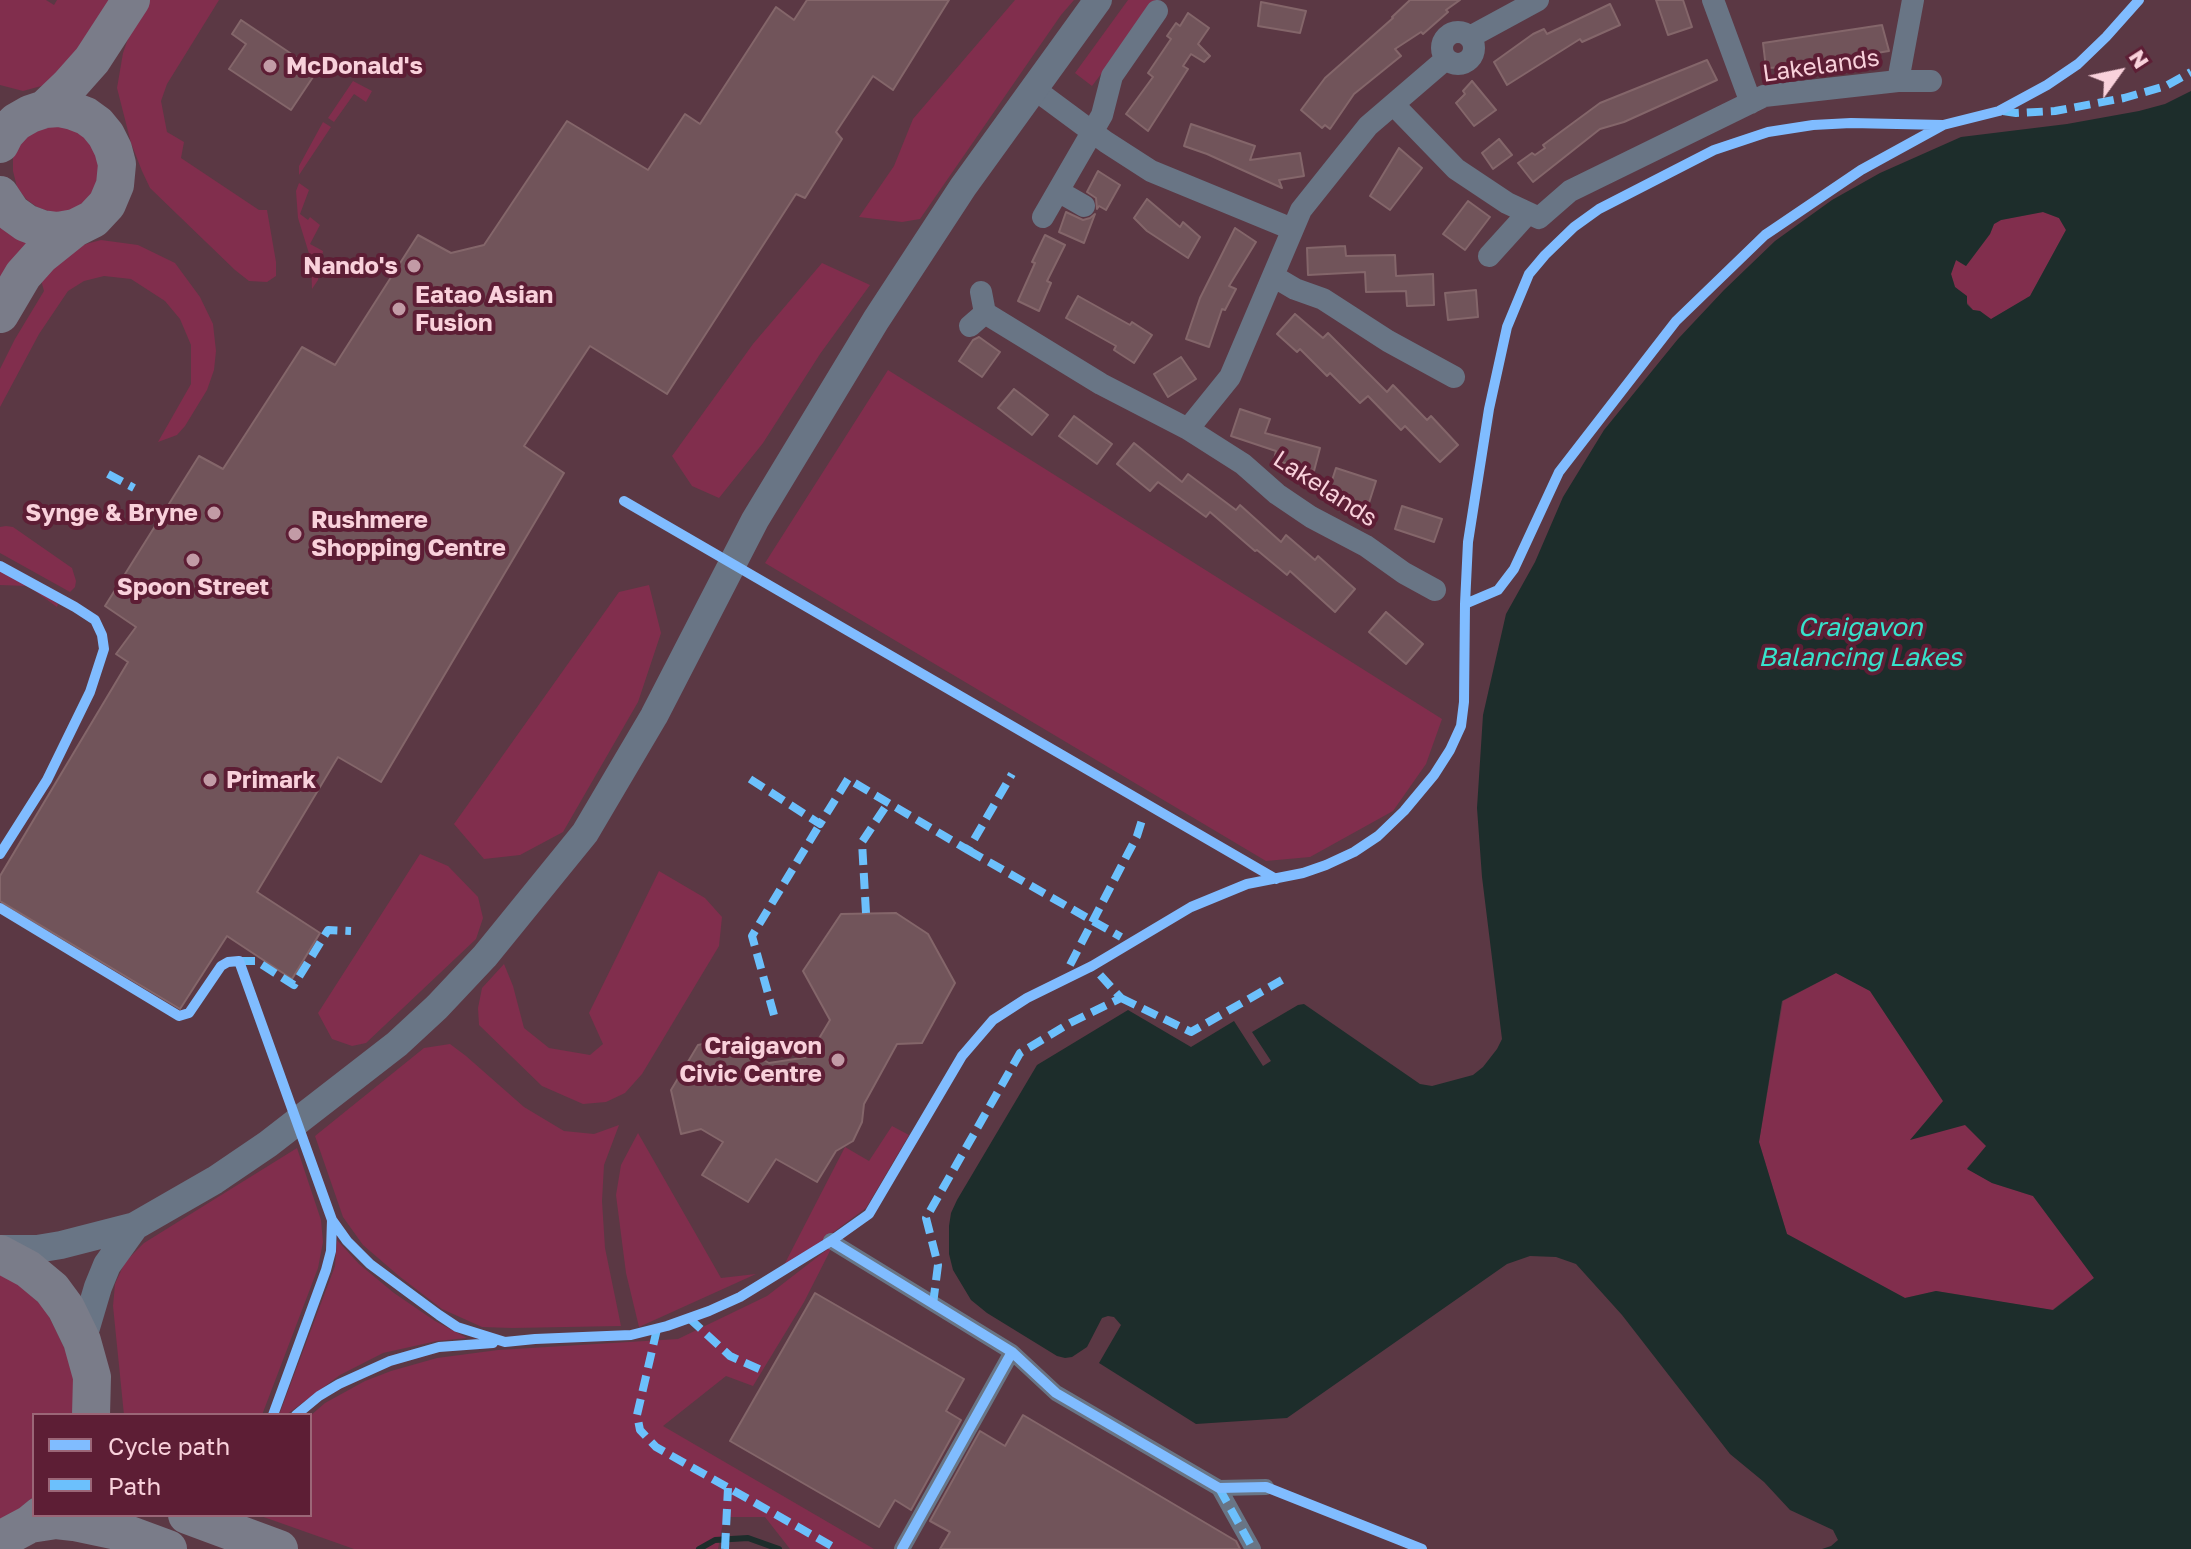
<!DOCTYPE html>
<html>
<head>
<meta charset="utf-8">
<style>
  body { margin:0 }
  #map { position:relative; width:2191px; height:1549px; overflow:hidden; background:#5b3844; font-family:"Golos Text",sans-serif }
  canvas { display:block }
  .legend { position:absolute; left:32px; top:1413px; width:280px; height:104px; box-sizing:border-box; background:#5d1e35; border:2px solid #9b6677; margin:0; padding:10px 14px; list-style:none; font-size:24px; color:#f9d1db }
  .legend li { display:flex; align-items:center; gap:16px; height:40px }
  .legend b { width:40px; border:2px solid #9b6677 }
  .north { position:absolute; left:2079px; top:32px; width:80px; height:80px; -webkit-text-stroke:6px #5d1e35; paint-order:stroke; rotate:57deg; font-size:22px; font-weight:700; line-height:32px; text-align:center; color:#f9d1db }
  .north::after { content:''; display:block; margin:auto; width:28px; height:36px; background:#f9d1db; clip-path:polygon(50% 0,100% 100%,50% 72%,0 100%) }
</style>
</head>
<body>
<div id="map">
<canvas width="2191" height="1549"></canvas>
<ul class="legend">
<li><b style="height:10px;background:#80bcff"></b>Cycle path</li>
<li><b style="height:10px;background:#6cc0fc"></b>Path</li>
</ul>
<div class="north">N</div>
</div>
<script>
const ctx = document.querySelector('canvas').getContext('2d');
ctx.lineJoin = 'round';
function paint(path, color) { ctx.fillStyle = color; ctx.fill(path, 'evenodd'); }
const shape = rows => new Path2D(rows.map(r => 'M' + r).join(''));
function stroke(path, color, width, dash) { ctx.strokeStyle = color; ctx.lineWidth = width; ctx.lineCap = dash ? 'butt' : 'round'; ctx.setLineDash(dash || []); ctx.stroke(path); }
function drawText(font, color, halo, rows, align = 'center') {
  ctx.font = font + ' "Golos Text",sans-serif'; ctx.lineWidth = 8; ctx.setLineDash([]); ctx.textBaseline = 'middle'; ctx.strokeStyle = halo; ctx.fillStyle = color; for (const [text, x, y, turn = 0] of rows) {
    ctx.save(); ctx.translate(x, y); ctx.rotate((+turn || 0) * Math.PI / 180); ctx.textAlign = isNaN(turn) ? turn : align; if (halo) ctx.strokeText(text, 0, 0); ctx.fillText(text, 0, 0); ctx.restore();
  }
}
paint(shape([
  [0,0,46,0,54,5,57,0,116,0,88,40,45,85,23,91,0,85],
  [145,0,219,0,167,84,161,101,167,132,184,142,181,158,259,210,267,210,276,262,276,276,267,282,249,281,235,270,150,188,142,171,131,143,117,88,123,53,137,13],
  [1015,0,1074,0,1061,15,920,219,902,222,859,217,894,166,913,119],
  [1128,0,1160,0,1126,41,1092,86,1075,73],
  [353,81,372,91,366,102,354,94,334,122,328,118],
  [76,122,105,159,92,199,66,212,51,212,37,207,26,199,17,187,13,171,13,155,30,129],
  [323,122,331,127,299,175,299,166],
  [299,183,309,190,300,214,308,220,310,217,320,225,310,244,323,251,318,280,312,289,311,260,298,218,296,191],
  [2043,212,2059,218,2066,230,2030,296,1990,320,1980,311,1973,310,1955,287,1951,274,1956,260,1966,266,1990,234,1994,224,2001,220],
  [0,213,34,238,0,288],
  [101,240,138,245,175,263,200,297,213,324,216,351,214,370,207,390,185,426,177,435,158,442,191,384,191,345,180,319,165,301,131,279,104,276,84,281,68,291,39,334,0,407,0,369,15,339,44,291,41,280,57,258,86,244],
  [822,263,870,285,820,354,763,443,719,498,692,486,672,456,753,344],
  [888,370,1442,719,1426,764,1393,811,1310,857,1266,861,765,563],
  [6,526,13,527,72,568,76,581,75,587,70,592,0,553,0,527],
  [0,570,22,581,58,604,57,607,28,586,0,585],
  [649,585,661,633,638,702,563,832,520,855,484,859,454,824,619,592],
  [420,854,448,866,478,897,483,918,476,939,366,1043,352,1046,332,1039,318,1013],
  [659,871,705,898,722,917,719,946,642,1074,625,1093,606,1102,583,1104,542,1086,479,1025,478,1008,482,988,504,964,513,986,524,1028,549,1048,590,1055,603,1044,589,1013],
  [1836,973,1870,991,1943,1101,1987,1146,1967,1168,1992,1183,2033,1196,2094,1278,2052,1310,1936,1291,1905,1298,1787,1234,1759,1142,1783,1001],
  [450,1044,466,1056,524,1107,564,1131,594,1134,619,1125,604,1165,602,1201,605,1248,621,1326,512,1328,482,1327,442,1309,399,1276,363,1245,343,1217,315,1136,424,1048],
  [892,1126,909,1135,866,1208,781,1271,845,1147,869,1161],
  [638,1133,721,1278,756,1274,639,1327,626,1273,616,1195,621,1165],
  [297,1148,321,1220,323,1242,318,1268,262,1415,124,1415,113,1306,115,1284,125,1262,144,1243],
  [337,1240,359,1264,394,1293,435,1321,467,1338,437,1341,383,1353,340,1375,286,1415,279,1415,335,1266],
  [833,1245,804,1302,753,1386,726,1376,663,1426,874,1549,790,1549,765,1517,724,1517,718,1549,354,1549,258,1515,310,1515,310,1416,325,1403,365,1381,391,1371,437,1358,498,1350,678,1339,767,1296],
  [0,1268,45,1308,74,1368,73,1415,34,1415,34,1496,19,1509,0,1520]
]), '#812e4d');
paint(shape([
  [2191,91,2191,1549,1822,1549,1831,1546,1838,1540,1833,1530,1790,1510,1764,1482,1730,1454,1622,1315,1576,1264,1556,1257,1530,1256,1507,1264,1287,1418,1196,1424,1099,1363,1121,1325,1114,1317,1108,1316,1102,1318,1087,1347,1072,1357,1065,1358,1057,1356,987,1313,971,1300,953,1270,949,1254,949,1226,951,1213,957,1200,1037,1065,1128,1010,1191,1047,1234,1021,1263,1066,1271,1061,1252,1032,1298,1005,1304,1004,1420,1084,1432,1086,1473,1075,1483,1067,1497,1049,1502,1039,1482,877,1477,808,1483,715,1506,614,1535,562,1563,497,1604,430,1678,339,1724,290,1775,241,1832,200,1880,173,1961,137,2067,124,2139,111,2165,104],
  [2043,212,2059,218,2066,230,2030,296,1991,319,1980,311,1973,310,1967,304,1967,296,1955,287,1951,274,1956,260,1966,266,1990,234,1994,224,2001,220],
  [1836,973,1870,991,1943,1101,1910,1140,1965,1125,1986,1146,1967,1169,1992,1183,2033,1196,2094,1278,2053,1310,1936,1291,1905,1298,1787,1234,1759,1142,1782,1001]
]), '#1d2d2b');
stroke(shape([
  [699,1549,715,1540,748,1538,779,1549]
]), '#1d2d2b', 6);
const building = shape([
  [807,0,949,0,893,90,873,76,836,132,842,139,805,198,796,194,667,394,590,346,524,446,564,473,381,782,338,757,257,892,320,933,292,979,227,936,180,1009,0,901,0,876,128,662,116,654,136,627,105,606,199,456,223,469,302,347,335,365,418,235,451,253,484,245,567,121,648,170,685,114,700,124,776,7,794,20,807,0],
  [1410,0,1460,0,1446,10,1448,12,1423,34,1421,32,1395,49,1401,56,1354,94,1330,129,1325,125,1322,128,1301,110,1325,78,1393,18,1392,17,1410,0],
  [1656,0,1683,0,1692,27,1668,35,1656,0],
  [1261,2,1306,11,1300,33,1258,26,1261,2],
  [1610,4,1620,25,1582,42,1580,39,1507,85,1494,62,1533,34,1544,29,1547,34,1610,4],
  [1188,13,1209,28,1198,44,1210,56,1204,62,1191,54,1183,66,1188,69,1148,131,1126,114,1153,77,1148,73,1171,39,1167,36,1176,23,1180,26,1188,13],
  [241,20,317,71,291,110,229,69,246,44,232,34,241,20],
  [1882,25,1889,51,1790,67,1766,68,1763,43,1882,25],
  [1707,60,1717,80,1624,122,1600,129,1533,182,1518,163,1532,153,1535,155,1545,148,1543,145,1600,103,1707,60],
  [1472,81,1496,110,1474,126,1456,103,1465,94,1463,91,1472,81],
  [1191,124,1255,146,1250,160,1300,153,1304,176,1279,180,1282,188,1207,154,1184,146,1191,124],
  [1499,139,1512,155,1493,169,1482,153,1499,139],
  [1399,148,1422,168,1390,210,1370,196,1399,148],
  [1098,171,1120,185,1106,210,1099,206,1097,209,1096,198,1087,192,1098,171],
  [1147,199,1180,227,1183,222,1200,237,1188,258,1147,231,1134,218,1147,199],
  [1468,201,1490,217,1465,250,1443,234,1468,201],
  [1066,212,1083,220,1090,218,1095,214,1084,243,1059,232,1066,212],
  [1235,228,1256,242,1229,286,1236,289,1225,310,1222,309,1209,347,1186,339,1200,298,1235,228],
  [1045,235,1065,245,1047,281,1051,283,1039,311,1018,301,1035,263,1032,262,1045,235],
  [1345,246,1346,256,1395,255,1396,276,1433,274,1434,305,1407,306,1406,291,1366,292,1365,272,1308,275,1307,248,1345,246],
  [1476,290,1478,317,1448,320,1445,293,1476,290],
  [1078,296,1130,325,1132,322,1152,335,1134,363,1114,350,1116,346,1066,318,1078,296],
  [1295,314,1323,338,1328,333,1387,392,1393,385,1427,420,1431,416,1458,445,1440,462,1405,426,1401,430,1368,396,1360,403,1330,373,1327,376,1300,349,1297,352,1277,334,1295,314],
  [979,337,1000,352,982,377,959,361,973,340,979,337],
  [1181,357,1196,379,1168,397,1154,374,1181,357],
  [1014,389,1048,415,1032,435,998,408,1014,389],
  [1240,409,1270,419,1265,433,1320,448,1314,471,1274,460,1276,451,1231,436,1240,409],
  [1074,416,1112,444,1097,464,1059,436,1074,416],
  [1134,443,1182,482,1188,474,1236,510,1240,505,1281,542,1286,535,1315,560,1318,556,1355,589,1335,612,1290,571,1287,575,1257,550,1255,551,1210,512,1206,517,1158,482,1150,491,1117,464,1134,443],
  [1336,468,1376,481,1367,509,1327,496,1336,468],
  [1402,506,1442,519,1434,542,1395,529,1402,506],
  [1386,612,1423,644,1406,664,1369,632,1386,612],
  [896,913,928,934,955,983,922,1043,897,1044,864,1104,862,1122,853,1141,836,1151,817,1182,776,1159,748,1202,702,1175,723,1142,701,1129,681,1134,671,1090,698,1045,726,1039,769,1063,808,1057,830,1020,803,971,841,914,896,913],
  [815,1293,964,1379,946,1411,961,1420,911,1510,895,1500,879,1527,730,1441,815,1293],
  [1023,1415,1236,1541,1240,1549,940,1549,950,1532,930,1521,980,1431,1005,1446,1023,1415]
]);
paint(building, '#71545a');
stroke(building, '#84666a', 2);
stroke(shape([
  [831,1241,1012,1352,1056,1393,1219,1488,1266,1487],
  [1219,1488,1253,1549],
  [902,1549,1012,1352]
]), '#697585', 16);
stroke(shape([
  [1713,0,1751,103],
  '1442 48a16 16 0 1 1 32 0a16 16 0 1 1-32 0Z',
  [1470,37,1538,0],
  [1898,81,1913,0],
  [1033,88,1106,142,1151,171,1292,229],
  [1394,105,1456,169,1507,203,1539,218,1570,191,1764,96,1898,81,1931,81],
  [1058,191,1084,206],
  [1043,217,1102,115,1112,76,1157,11],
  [1489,256,1528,213],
  [1273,276,1295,289,1323,299,1388,341,1454,377],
  [985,313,1101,384,1188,429,1243,464,1277,494,1311,517,1366,546,1404,573,1435,590],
  [970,326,985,313,981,292],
  [1188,429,1230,377,1301,210,1368,126,1446,59]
]), '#697585', 22);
stroke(shape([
  [0,1249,37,1249,61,1245,135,1226,215,1180,268,1144,397,1044,437,1007,485,956,585,833,654,716,755,520,876,320,963,187,1098,0],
  [82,1341,98,1287,107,1265,135,1226]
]), '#697585', 28);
stroke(shape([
  [45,109,68,87,92,60,131,0],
  [0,144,5,134,16,122,30,114,45,109,59,108,73,111,86,116,97,124,106,135,113,149,117,164,115,185,107,204,93,219,75,228,58,231,42,229,26,223,12,213,0,195],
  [0,314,23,275,40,256,75,228],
  [0,1254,28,1269,52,1289,66,1308,82,1341,92,1377,91,1415],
  [187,1515,279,1549],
  [30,1524,56,1520,74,1522,122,1532,168,1549],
  [0,1540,30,1524,41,1515]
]), '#7a7c89', 38);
stroke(shape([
  [2003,111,2016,113,2055,111,2124,98,2166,86,2191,72],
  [108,474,134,488],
  [750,779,820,824,848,779,968,850,1012,774],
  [968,850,1121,937],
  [866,913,862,842,888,803],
  [239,961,256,961,294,985,328,930,351,931],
  [1070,965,1137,836,1142,820],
  [1121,998,1191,1032,1282,980],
  [774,1015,752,936,820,824],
  [933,1304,938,1265,926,1218,1020,1053,1070,1023,1121,998,1092,966],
  [689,1318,730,1356,766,1372],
  [657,1329,637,1415,640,1430,656,1447,837,1549],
  [1219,1488,1253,1549],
  [725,1549,728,1488]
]), '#6cc0fc', 8, [16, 8]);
stroke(shape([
  [624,501,1276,879],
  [0,566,75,607,95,620,102,635,104,649,90,692,47,780,0,854],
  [1465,604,1498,590,1514,569,1559,472,1676,321,1765,235,1861,170,1943,125,1999,111,2047,85,2078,64,2106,37,2139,0],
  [0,908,179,1016,189,1013,221,966,228,962,239,961,332,1220,347,1241,370,1264,439,1315,457,1327,505,1342,535,1339,631,1335,667,1326,709,1311,740,1297,831,1241,869,1214,962,1056,993,1020,1027,998,1092,966,1191,907,1247,884,1303,873,1326,865,1354,852,1378,836,1404,811,1434,775,1450,750,1461,726,1464,702,1465,604,1468,542,1489,409,1507,327,1529,274,1545,255,1574,227,1599,209,1714,150,1768,132,1813,125,1851,123,1943,125],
  [831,1241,1012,1352,1056,1393,1219,1488,1266,1487,1422,1549],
  [273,1415,326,1270,331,1251,332,1220],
  [296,1415,319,1396,339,1384,390,1361,439,1347,493,1343],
  [902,1549,1012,1352]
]), '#80bcff', 10);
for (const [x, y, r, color] of [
  [270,66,8,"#c29ba6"],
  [414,266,8,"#c29ba6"],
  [399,309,8,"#c29ba6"],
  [214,513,8,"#c29ba6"],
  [295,534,8,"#c29ba6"],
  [193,560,8,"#c29ba6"],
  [210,780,8,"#c29ba6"],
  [838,1060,8,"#c29ba6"]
]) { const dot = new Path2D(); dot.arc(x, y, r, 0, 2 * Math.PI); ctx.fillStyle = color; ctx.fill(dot); stroke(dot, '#5d1e35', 3); }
drawText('bold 24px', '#f9d1db', '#5d1e35', [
  ["McDonald's",286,66],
  ["Nando's",398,266,"right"],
  ["Eatao Asian",415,295],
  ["Fusion",415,323],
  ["Synge & Bryne",198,513,"right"],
  ["Rushmere",311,520],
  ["Shopping Centre",311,548],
  ["Spoon Street",193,587,"center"],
  ["Primark",226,780],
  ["Craigavon",822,1046,"right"],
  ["Civic Centre",822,1074,"right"]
], 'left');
drawText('24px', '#f9d1db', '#5d1e35', [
  ["Lakelands",1821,66,-8],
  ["Lakelands",1325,489,33]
]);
drawText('italic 26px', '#37e3cc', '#5d1e35', [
  ["Craigavon",1860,628],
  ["Balancing Lakes",1860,658]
]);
</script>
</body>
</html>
